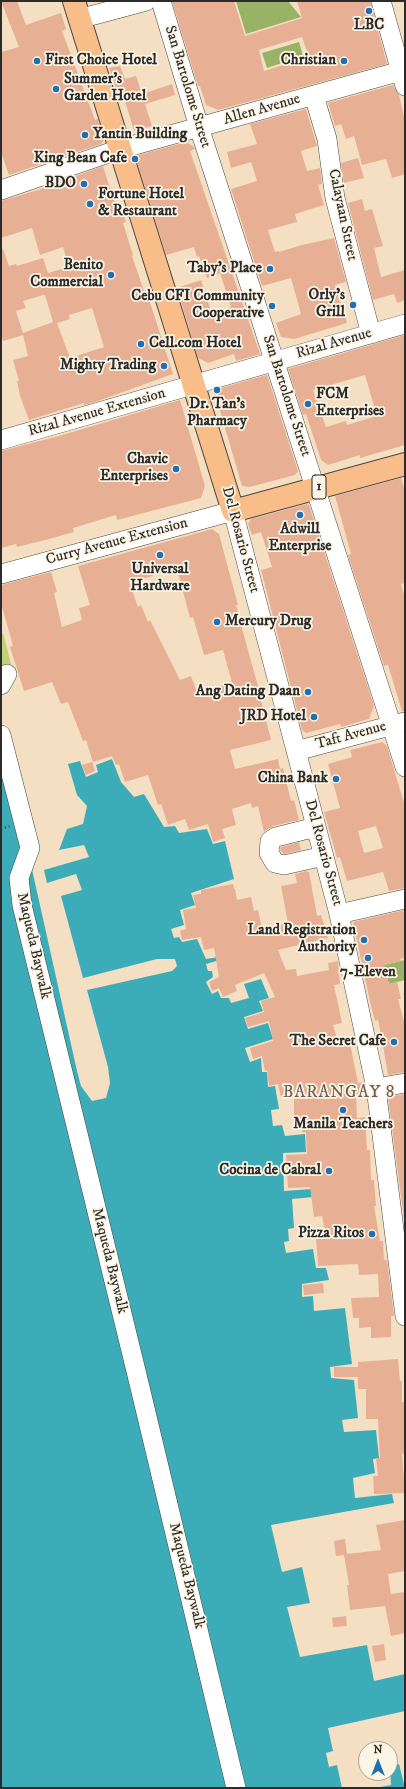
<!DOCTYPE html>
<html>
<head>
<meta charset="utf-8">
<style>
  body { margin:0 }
  #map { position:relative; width:406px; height:1789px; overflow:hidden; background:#f5dfc3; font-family:"IM FELL DW Pica",serif }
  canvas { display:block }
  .frame { position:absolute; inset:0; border:2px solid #2b2b2b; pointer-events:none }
  .north { position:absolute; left:358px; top:1741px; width:40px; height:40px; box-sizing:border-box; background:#fcf5e5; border:1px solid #a8a49b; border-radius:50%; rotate:0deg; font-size:11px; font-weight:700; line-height:16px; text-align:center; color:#2b2b2b }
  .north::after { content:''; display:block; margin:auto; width:14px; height:18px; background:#1f6fb2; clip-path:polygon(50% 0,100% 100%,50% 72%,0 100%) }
</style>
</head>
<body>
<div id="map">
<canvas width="406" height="1789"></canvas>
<div class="frame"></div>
<div class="north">N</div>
</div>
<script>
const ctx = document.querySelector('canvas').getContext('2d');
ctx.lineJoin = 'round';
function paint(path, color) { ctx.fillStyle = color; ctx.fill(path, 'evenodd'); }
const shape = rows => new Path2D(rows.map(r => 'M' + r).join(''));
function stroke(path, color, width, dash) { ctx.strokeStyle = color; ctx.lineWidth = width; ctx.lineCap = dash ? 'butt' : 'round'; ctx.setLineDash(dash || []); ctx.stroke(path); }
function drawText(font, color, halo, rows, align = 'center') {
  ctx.font = font + ' "IM FELL DW Pica",serif'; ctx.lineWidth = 3.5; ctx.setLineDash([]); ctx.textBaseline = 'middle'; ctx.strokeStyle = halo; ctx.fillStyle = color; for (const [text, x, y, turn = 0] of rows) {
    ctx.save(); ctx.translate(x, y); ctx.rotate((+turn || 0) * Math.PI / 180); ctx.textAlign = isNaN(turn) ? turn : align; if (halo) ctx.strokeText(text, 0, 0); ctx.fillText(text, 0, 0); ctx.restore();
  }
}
paint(shape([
  [1,633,3,633,11,664,1,667]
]), '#c1d173');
paint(shape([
  [236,1,288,1,301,17,246,34],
  [299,42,303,56,267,68,262,53],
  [405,960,405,980,389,984,384,965]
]), '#98b365');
paint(shape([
  [1,749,25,838,77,1071,81,1086,92,1101,106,1098,110,1083,108,1067,87,990,172,971,177,966,175,959,157,959,83,978,61,896,82,890,76,874,47,883,44,870,89,857,84,845,59,850,67,829,83,824,87,806,77,795,68,764,80,761,86,777,98,772,96,765,112,759,121,782,134,797,144,794,164,827,175,826,179,833,207,829,213,844,225,841,234,879,191,893,195,905,180,910,184,925,171,929,174,938,179,937,182,942,197,939,206,959,226,956,227,958,206,964,208,971,212,971,213,977,206,982,212,994,218,991,221,998,229,998,231,1003,249,998,244,984,261,979,269,998,259,1001,263,1011,244,1017,248,1029,268,1023,273,1039,245,1048,250,1062,261,1058,262,1072,267,1072,268,1087,275,1086,279,1109,271,1110,273,1126,282,1125,285,1136,305,1134,306,1152,283,1153,284,1191,313,1189,313,1197,292,1199,294,1228,288,1229,289,1241,284,1242,286,1253,313,1249,316,1268,326,1268,329,1280,302,1284,302,1297,313,1296,314,1311,345,1308,352,1364,330,1367,331,1378,354,1380,358,1418,342,1420,344,1432,376,1430,379,1458,373,1459,375,1473,353,1478,355,1498,392,1494,394,1503,271,1525,282,1572,302,1567,310,1603,287,1607,300,1657,367,1645,374,1681,405,1674,405,1711,328,1728,333,1751,326,1753,329,1767,337,1765,342,1788,1,1788],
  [399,1764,405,1788,375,1788,391,1785,390,1767]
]), '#3cadb8');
paint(shape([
  [1,1,17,1,26,25,61,13,66,29,62,31,95,120,98,119,104,140,101,144,9,175,1,152,1,52,19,47],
  [172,1,234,1,245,36,302,18,297,1,370,1,387,64,218,110,206,105,200,86,198,86],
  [302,37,309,57,264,71,259,50],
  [120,66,125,79,136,76,142,94,172,84,175,95,145,104,152,126,134,131,125,101,121,102,109,68],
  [393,85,399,95,405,121,405,174,392,178,386,159,362,165,354,136,346,139,341,124,335,126,328,103],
  [306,109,317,146,301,151,307,171,320,168,322,184,318,185,324,205,295,214,297,222,268,230,275,252,278,251,279,252,302,245,334,238,346,282,335,285,347,323,294,339,281,337,276,323,301,314,291,278,262,286,231,189,257,181,251,162,231,168,227,152,257,144,250,124],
  [186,142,193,146,195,149,190,151,260,354,236,361,234,354,208,363,198,358,177,288,201,280,212,314,231,307,220,273,207,278,199,256,197,257,194,247,166,255,135,156],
  [358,158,364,178,344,183,341,163],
  [103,166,116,207,121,206,126,222,123,223,133,255,132,256,144,291,146,290,173,374,95,402,84,405,84,403,29,420,20,396,17,381,19,381,13,360,28,356,23,335,3,341,1,333,1,249,3,249,9,266,16,264,17,266,43,258,48,273,69,267,63,247,40,255,32,228,1,238,1,201,38,190],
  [43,295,45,295,53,322,23,333,16,311,26,308,23,301],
  [92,308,104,347,70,358,57,323,70,319,69,315],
  [362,199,365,211,372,209,383,246,374,248,381,277,405,270,405,300,397,303,394,294,373,300,348,203],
  [405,335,405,445,360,458,360,455,328,465,321,460,306,414,303,415,288,369],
  [365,375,377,416,347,425,346,421,326,427,313,390],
  [267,375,298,471,295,475,249,487,242,486,214,390],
  [180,400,205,486,201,498,117,520,116,515,73,528,74,532,49,539,17,547,16,544,1,548,1,451,59,436],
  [401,478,405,491,405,583,401,584,405,598,405,711,402,711,388,665,384,666,348,555,351,554,335,496],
  [307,504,309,505,374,706,369,719,341,727,340,724,306,733,302,730,261,570,272,567,261,532,252,535,248,524,251,519],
  [212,529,219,534,238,605,236,605,247,647,260,693,259,693,271,740,230,750,235,769,278,759,280,769,283,768,291,801,294,800,299,820,273,826,264,832,258,806,252,808,251,803,232,809,236,825,222,829,225,838,213,842,208,824,189,830,185,819,168,825,161,804,158,805,148,775,125,782,119,764,116,765,112,756,93,762,86,740,83,741,68,702,61,704,52,682,24,691,10,647,13,646,1,603,1,585,51,572,57,592,54,593,62,627,82,620,79,608,90,605,78,566],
  [176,565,190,618,193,617,204,655,223,650,232,683,197,692,191,676,180,680,150,620,148,622,141,605,138,607,129,582,153,576,151,570],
  [382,742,387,746,405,806,405,888,389,891,383,872,347,881,340,857,337,858,324,812,340,808,328,764,352,757,350,750],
  [376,826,383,848,364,853,358,831],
  [92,762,95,771,86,775,82,765],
  [299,842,301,850,284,854,280,850,281,847],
  [306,871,309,872,317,916,321,915,328,938,278,950,286,970,296,969,297,976,329,970,328,963,338,961,340,984,334,985,342,1023,333,1025,339,1045,350,1043,358,1083,363,1082,365,1094,356,1095,357,1118,365,1117,367,1150,370,1150,371,1180,374,1180,376,1206,374,1206,380,1241,383,1241,384,1260,387,1260,394,1316,391,1316,391,1337,371,1338,371,1327,359,1328,359,1318,353,1318,351,1298,379,1297,378,1274,359,1275,358,1264,318,1266,316,1237,326,1235,322,1216,314,1217,310,1187,288,1188,286,1155,307,1154,306,1132,302,1132,302,1119,294,1119,294,1095,281,1097,278,1084,269,1086,267,1070,265,1071,262,1056,253,1059,250,1048,273,1041,269,1021,248,1027,245,1018,264,1012,261,1001,275,997,264,973,235,985,237,991,223,997,219,988,212,991,209,982,219,977,214,948,204,950,201,937,182,940,180,931,186,929,183,910,196,908,193,895,201,894,201,890,233,884,234,889,235,889,237,900,251,897,254,911,258,910,262,929,288,923,281,886,297,883,295,874],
  [405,910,405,958,400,959,401,961,384,965,389,984,397,982,401,999,398,999,405,1025,405,1072,388,1075,381,1034,378,1020,375,1021,371,1006,353,922],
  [405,1094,405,1218,404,1219,388,1097],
  [323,1283,324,1293,304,1295,303,1285],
  [398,1359,400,1381,402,1381,402,1402,404,1402,405,1425,405,1453,402,1454,405,1493,374,1494,373,1476,378,1476,376,1458,380,1458,378,1419,366,1419,366,1389,358,1389,358,1377,334,1377,334,1367,358,1367,358,1362],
  [405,1520,405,1571,388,1574,391,1594,405,1592,405,1633,391,1636,385,1606,350,1610,347,1585,349,1585,344,1555,336,1556,334,1541,345,1539,347,1554,381,1550,376,1525],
  [346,1616,347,1626,333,1627,332,1618],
  [384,1644,386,1660,375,1662,372,1646]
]), '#e7b095');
const minor = shape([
  [161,1,199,127,405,767],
  [381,1,405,86],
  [79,19,146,1],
  [314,96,327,139,335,198,371,334],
  [1,190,120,149,405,70],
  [1,440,405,324],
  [1,574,233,511,339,914,376,1088,405,1316],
  [1,685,7,674],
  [1,735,30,848,19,878,22,905,137,1375,236,1788],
  [296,751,405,722],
  [316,827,276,837,270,841,269,853,275,863,284,865,324,856],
  [339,914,405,899],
  [376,1088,405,1083]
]);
const major = shape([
  [74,1,233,511,405,464]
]);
stroke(minor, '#494642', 20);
stroke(major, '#494642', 24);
stroke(shape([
  [1,829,10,826]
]), '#494642', 2.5, [1, 3]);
stroke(minor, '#fff', 19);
stroke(major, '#f8bd89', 22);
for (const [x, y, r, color] of [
  [369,11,4,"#1f6fb2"],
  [37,61,4,"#1f6fb2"],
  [344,61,4,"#1f6fb2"],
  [56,89,4,"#1f6fb2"],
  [85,135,4,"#1f6fb2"],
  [135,159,4,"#1f6fb2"],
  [84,184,4,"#1f6fb2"],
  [90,204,4,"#1f6fb2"],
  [270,269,4,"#1f6fb2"],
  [111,275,4,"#1f6fb2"],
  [353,305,4,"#1f6fb2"],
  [272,306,4,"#1f6fb2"],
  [141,344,4,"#1f6fb2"],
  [164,366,4,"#1f6fb2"],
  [217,390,4,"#1f6fb2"],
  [308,404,4,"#1f6fb2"],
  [176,469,4,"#1f6fb2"],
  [300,515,4,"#1f6fb2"],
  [160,555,4,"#1f6fb2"],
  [217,622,4,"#1f6fb2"],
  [308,692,4,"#1f6fb2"],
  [314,717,4,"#1f6fb2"],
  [336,779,4,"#1f6fb2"],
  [364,940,4,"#1f6fb2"],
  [368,958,4,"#1f6fb2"],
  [394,1042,4,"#1f6fb2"],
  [343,1110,4,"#1f6fb2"],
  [329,1171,4,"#1f6fb2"],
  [372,1234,4,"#1f6fb2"]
]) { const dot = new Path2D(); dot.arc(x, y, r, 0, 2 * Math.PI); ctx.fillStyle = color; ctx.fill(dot); stroke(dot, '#fcf5e5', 1.5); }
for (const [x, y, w] of [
  [319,487,14]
]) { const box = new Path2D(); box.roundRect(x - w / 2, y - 12, w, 24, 3); ctx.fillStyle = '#fcf5e5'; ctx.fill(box); stroke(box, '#2b2b2b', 1); }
drawText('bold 14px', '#2b2b2b', null, [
  ["1",319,487]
]);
drawText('bold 15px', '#2b2b2b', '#fcf5e5', [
  ["LBC",369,26,"center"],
  ["First Choice Hotel",45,61,"left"],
  ["Christian",336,61],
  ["Summer's",64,80,"left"],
  ["Garden Hotel",64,97,"left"],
  ["Yantin Building",93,135,"left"],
  ["King Bean Cafe",127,159],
  ["BDO",76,184],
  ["Fortune Hotel",98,195,"left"],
  ["& Restaurant",98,212,"left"],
  ["Benito",103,266],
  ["Commercial",103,283],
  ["Taby's Place",262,269],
  ["Orly's",345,296],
  ["Grill",345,313],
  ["Cebu CFI Community",264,297],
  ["Cooperative",264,314],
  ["Cell.com Hotel",149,344,"left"],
  ["Mighty Trading",156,366],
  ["FCM",316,395,"left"],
  ["Enterprises",316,412,"left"],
  ["Dr. Tan's",217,405,"center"],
  ["Pharmacy",217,422,"center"],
  ["Chavic",168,460],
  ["Enterprises",168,477],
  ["Adwill",300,530,"center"],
  ["Enterprise",300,547,"center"],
  ["Universal",160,570,"center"],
  ["Hardware",160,587,"center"],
  ["Mercury Drug",225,622,"left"],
  ["Ang Dating Daan",300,692],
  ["JRD Hotel",306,717],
  ["China Bank",328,779],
  ["Land Registration",356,931],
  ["Authority",356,948],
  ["7-Eleven",368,973,"center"],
  ["The Secret Cafe",386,1042],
  ["Manila Teachers",343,1125,"center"],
  ["Cocina de Cabral",321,1171],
  ["Pizza Ritos",364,1234]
], 'right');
drawText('15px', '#2b2b2b', '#fcf5e5', [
  ["San Bartolome Street",187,87,73],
  ["Allen Avenue",262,110,-16],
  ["Calayaan Street",342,215,78],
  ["Rizal Avenue",334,344,-16],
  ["San Bartolome Street",286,396,72],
  ["Rizal Avenue Extension",97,413,-16],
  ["Del Rosario Street",240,540,75],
  ["Curry Avenue Extension",117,542,-15],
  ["Taft Avenue",351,736,-15],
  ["Del Rosario Street",323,853,75],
  ["Maqueda Baywalk",33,946,77],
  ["Maqueda Baywalk",109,1261,76],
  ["Maqueda Baywalk",186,1576,76]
]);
ctx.letterSpacing = '1px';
drawText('17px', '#6d5a50', '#fcf5e5', [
  ["BARANGAY 8",339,1093]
]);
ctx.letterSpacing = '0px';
</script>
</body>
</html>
